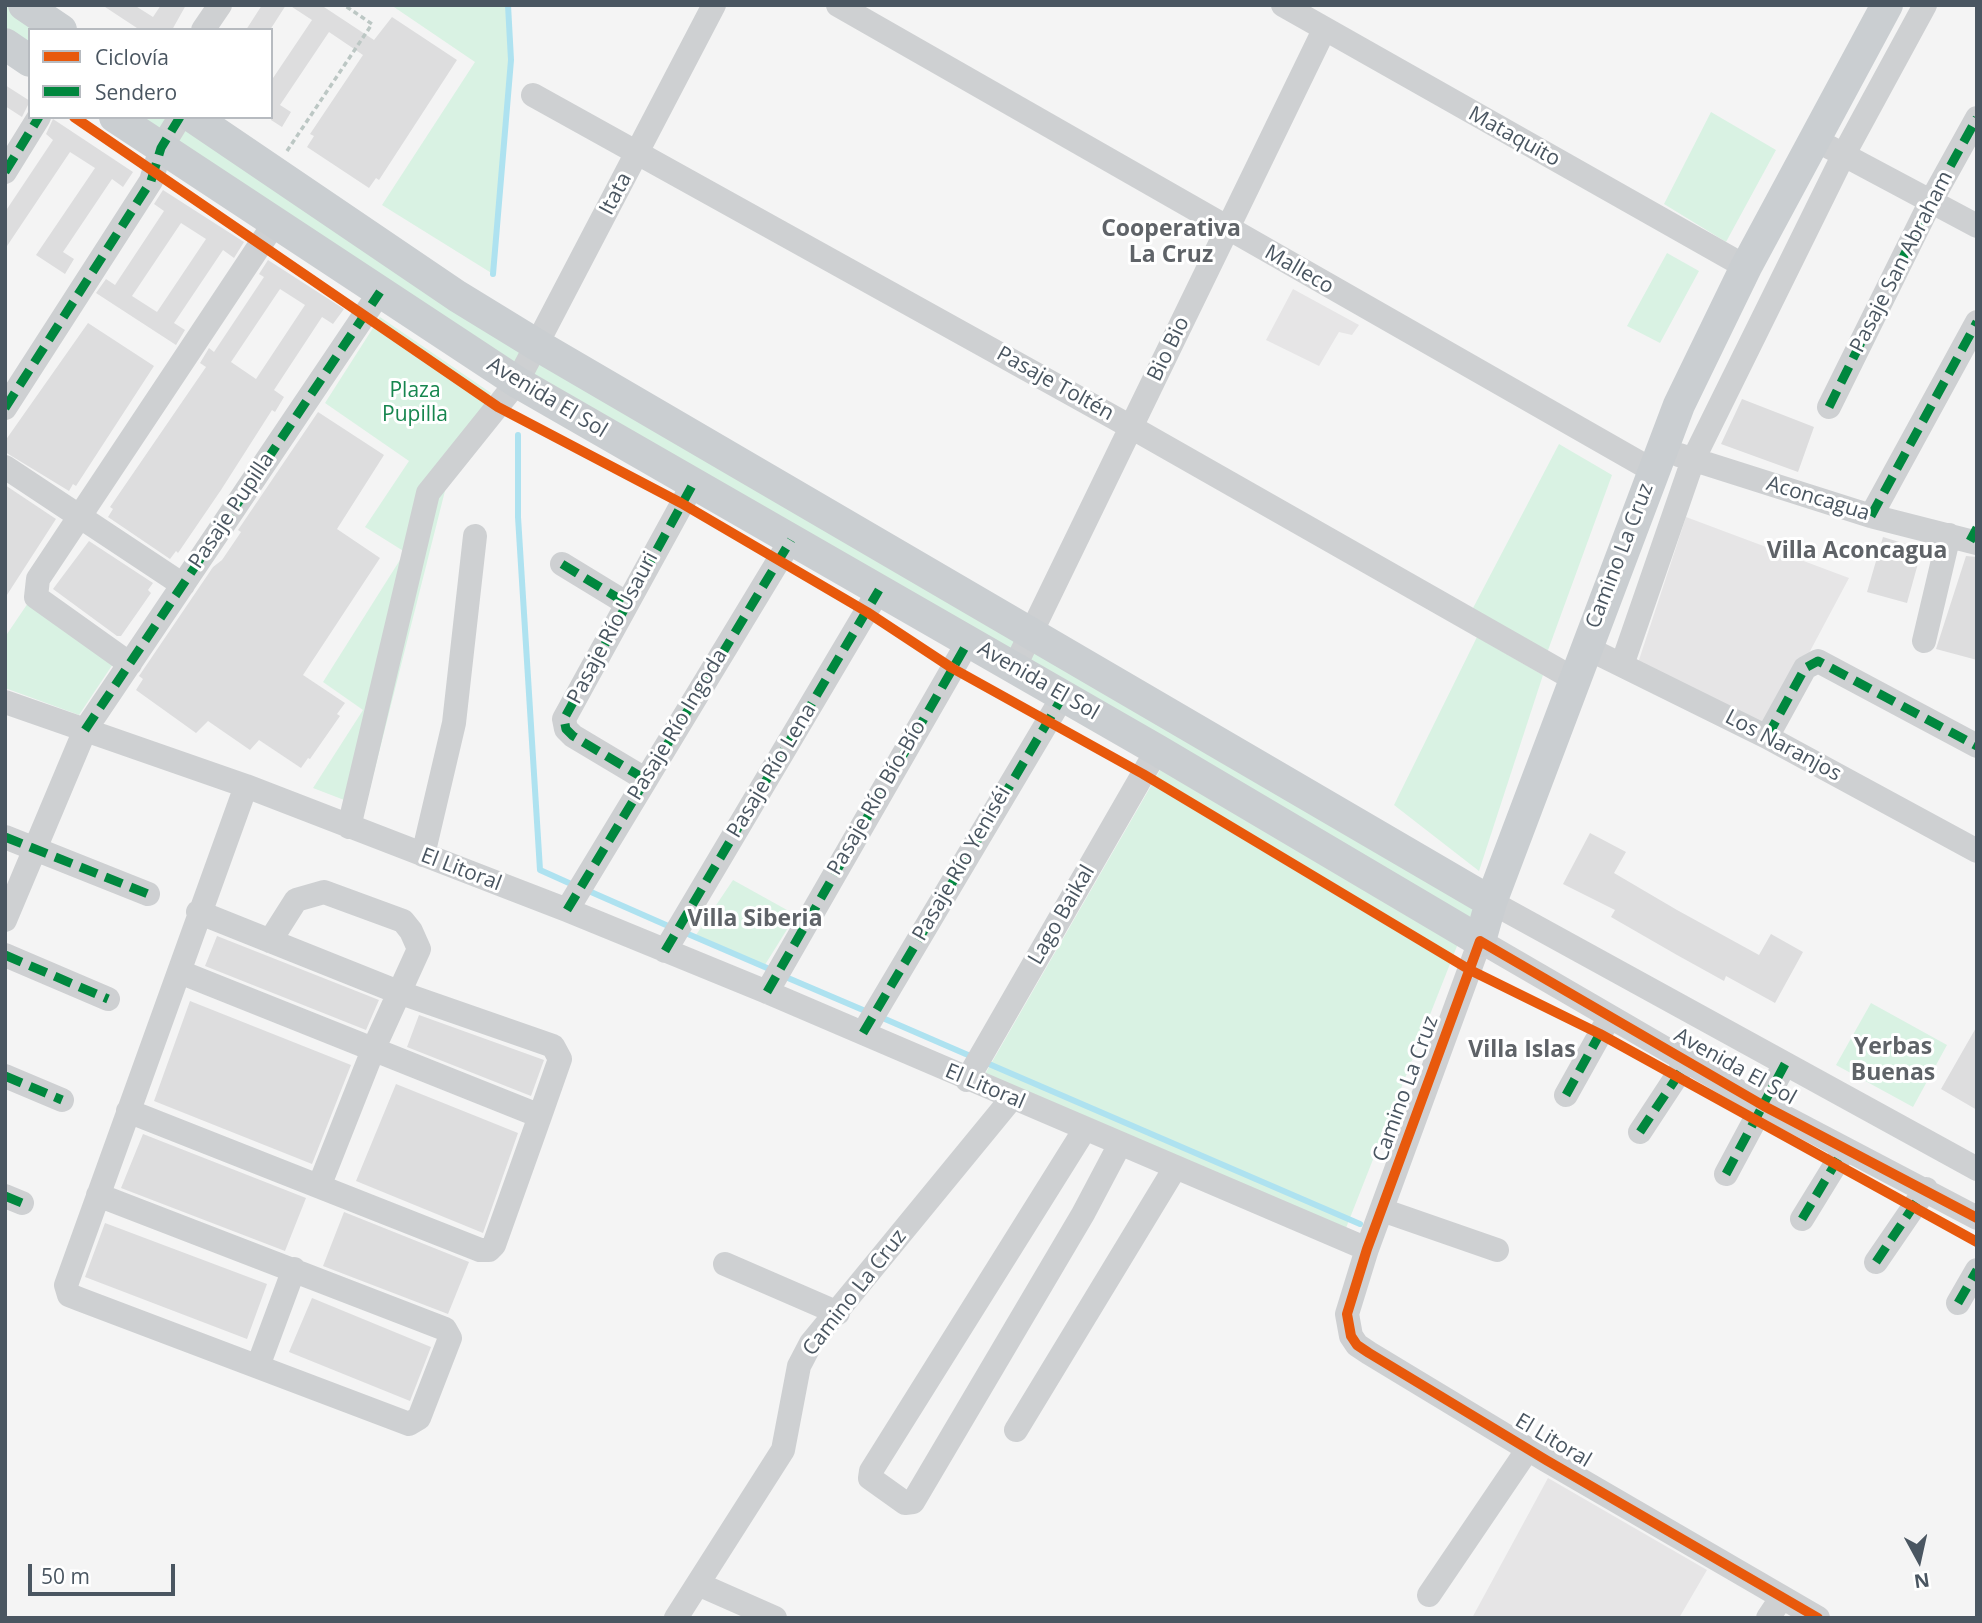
<!DOCTYPE html>
<html>
<head>
<meta charset="utf-8">
<style>
  body { margin:0 }
  #map { position:relative; width:1982px; height:1623px; overflow:hidden; background:#f4f4f4; font-family:"Open Sans",sans-serif }
  canvas { display:block }
  .frame { position:absolute; inset:0; border:7px solid #4a5661; pointer-events:none }
  .legend { position:absolute; left:28px; top:28px; width:245px; height:91px; box-sizing:border-box; background:#fff; border:2px solid #b7bbc0; margin:0; padding:9px 12px; list-style:none; font-size:21px; color:#4a5661 }
  .legend li { display:flex; align-items:center; gap:14px; height:35px }
  .legend b { width:35px; border:2px solid #b7bbc0 }
  .north { position:absolute; left:1884px; top:1525px; width:70px; height:70px; -webkit-text-stroke:5px #fff; paint-order:stroke; rotate:172deg; font-size:19px; font-weight:700; line-height:28px; text-align:center; color:#4a5661 }
  .north::after { content:''; display:block; margin:auto; width:24px; height:32px; background:#4a5661; clip-path:polygon(50% 0,100% 100%,50% 72%,0 100%) }
  .scale { position:absolute; left:28px; top:1564px; width:147px; height:32px; box-sizing:border-box; border:4px solid #4a5661; border-top:0; padding-left:9px; font-size:21px; line-height:24px; white-space:nowrap; color:#4a5661; -webkit-text-stroke:5px #fff; paint-order:stroke }
</style>
</head>
<body>
<div id="map">
<canvas width="1982" height="1623"></canvas>
<div class="frame"></div>
<ul class="legend">
<li><b style="height:9px;background:#e8590c"></b>Ciclovía</li>
<li><b style="height:9px;background:#00873e"></b>Sendero</li>
</ul>
<div class="north">N</div>
<div class="scale">50 m</div>
</div>
<script>
const ctx = document.querySelector('canvas').getContext('2d');
ctx.lineJoin = 'round';
function paint(path, color) { ctx.fillStyle = color; ctx.fill(path, 'evenodd'); }
const shape = rows => new Path2D(rows.map(r => 'M' + r).join(''));
function stroke(path, color, width, dash) { ctx.strokeStyle = color; ctx.lineWidth = width; ctx.lineCap = dash ? 'butt' : 'round'; ctx.setLineDash(dash || []); ctx.stroke(path); }
function drawText(font, color, halo, rows, align = 'center') {
  ctx.font = font + ' "Open Sans",sans-serif'; ctx.lineWidth = 6; ctx.setLineDash([]); ctx.textBaseline = 'middle'; ctx.strokeStyle = halo; ctx.fillStyle = color; for (const [text, x, y, turn = 0] of rows) {
    ctx.save(); ctx.translate(x, y); ctx.rotate((+turn || 0) * Math.PI / 180); ctx.textAlign = isNaN(turn) ? turn : align; if (halo) ctx.strokeText(text, 0, 0); ctx.fillText(text, 0, 0); ctx.restore();
  }
}
paint(shape([
  [1293,289,1359,325,1352,335,1339,332,1319,366,1266,340],
  [1686,517,1849,578,1768,730,1638,663],
  [1548,1478,1707,1570,1679,1618,1472,1618]
]), '#e6e5e6');
paint(shape([
  [5,5,12,5,47,30,30,30,30,53,5,36],
  [391,5,508,5,511,60,493,274,382,205,475,62],
  [1711,112,1776,150,1726,242,1664,204],
  [128,117,174,117,1477,900,1469,921,539,393],
  [1667,253,1699,271,1660,343,1627,326],
  [380,317,491,393,451,467,365,808,313,788,363,710,323,682,405,552,365,527,409,461,325,403],
  [1559,444,1612,475,1547,653,1472,610],
  [28,603,113,664,79,715,5,688,5,637],
  [1477,637,1543,675,1479,871,1394,805],
  [1163,765,1459,941,1346,1228,981,1081],
  [733,880,796,915,763,968,694,938],
  [1871,1003,1947,1045,1913,1107,1836,1065]
]), '#d9f2e3');
stroke(shape([
  [493,274,511,60,508,5],
  [518,435,518,517,540,870,569,883],
  [591,892,666,925],
  [688,934,767,968],
  [788,978,863,1010],
  [885,1019,968,1055],
  [989,1064,1360,1224]
]), '#aee2f0', 6);
paint(shape([
  [102,5,134,5,153,17,161,5,186,5,172,30,140,30],
  [262,5,286,5,270,30,246,30],
  [289,5,321,5,374,40,392,17,457,60,379,180,376,178,369,188,307,147,314,136,310,134,363,55,329,32,280,105,291,112,282,127,271,120,271,81,312,20],
  [5,85,30,101,22,117,5,106],
  [53,119,133,172,123,187,112,179,63,252,74,259,65,274,36,255,95,168,70,152,5,249,5,212,53,140,46,134],
  [163,190,244,242,234,258,223,250,174,323,185,330,176,345,96,293,106,279,115,285,164,211,154,204],
  [181,223,206,239,157,312,132,296],
  [268,260,344,309,333,324,322,317,274,390,284,397,275,412,272,410,221,490,178,553,176,551,170,559,108,517,113,509,110,507,206,367,200,363,209,348,214,352,264,277,259,274],
  [280,289,305,305,256,379,231,362],
  [88,323,154,366,76,486,73,484,69,491,5,452,5,441],
  [1742,399,1814,427,1798,472,1721,444],
  [318,412,384,455,337,529,380,558,303,675,345,703,337,714,340,716,310,759,308,758,301,768,259,740,250,750,208,721,196,733,136,690,143,679,139,676,213,567,222,560,241,532,238,530],
  [5,485,56,519,5,598],
  [1883,537,1922,549,1907,603,1867,592],
  [89,541,153,583,148,590,151,593,121,636,117,636,53,589],
  [1966,556,1977,557,1977,660,1936,649],
  [1590,833,1626,852,1614,873,1677,910,1759,955,1771,934,1803,952,1775,1003,1726,976,1724,981,1677,955,1611,917,1615,910,1563,884],
  [217,936,379,1000,366,1030,205,966],
  [190,1001,351,1065,312,1164,154,1101],
  [419,1015,544,1060,531,1096,407,1047],
  [1977,1026,1977,1110,1941,1089],
  [396,1084,518,1133,483,1233,356,1181],
  [143,1134,306,1198,285,1251,121,1188],
  [344,1212,469,1262,448,1314,323,1266],
  [105,1223,267,1284,247,1339,85,1277],
  [312,1298,431,1347,410,1401,289,1352]
]), '#ddddde');
stroke(shape([
  [287,151,372,24,344,5]
]), '#bcc7c4', 3.5, [5, 3.5]);
stroke(shape([
  [838,5,1652,470],
  [1283,5,1746,267],
  [203,30,220,5],
  [533,95,1131,427,1574,679],
  [1829,147,1977,226],
  [5,172,39,117],
  [1829,407,1931,201,1977,118],
  [5,408,151,181,161,148,180,117],
  [1679,455,1871,516,1977,543],
  [5,467,183,585],
  [1871,516,1977,322],
  [562,564,626,603],
  [1924,641,1949,535],
  [1585,647,1767,737,1977,851],
  [130,664,36,597,38,579,274,224],
  [1622,665,1693,460,1844,154,1925,5],
  [1014,668,1324,30],
  [5,702,246,786,567,910,767,992,1367,1249],
  [1767,737,1805,668,1818,661,1977,746],
  [645,779,573,736,566,729,564,719,693,484],
  [349,827,428,493,517,382,714,5],
  [5,837,148,894],
  [423,855,454,723,475,536],
  [1491,902,1977,1169],
  [567,910,791,540],
  [5,920,85,730,380,292],
  [270,941,296,900,324,892,403,921,411,931,419,949,373,1050,320,1184],
  [665,951,879,590],
  [5,955,108,999],
  [180,972,540,1116],
  [767,992,968,642],
  [863,1033,1063,696],
  [5,1076,62,1100],
  [967,1080,1157,750],
  [1566,1095,1609,1018],
  [128,1111,480,1250,489,1250,494,1245,540,1116,560,1059,553,1046,398,992,198,912],
  [1085,1129,871,1471,870,1478,905,1503,913,1502,1083,1214,1120,1144],
  [1640,1132,1686,1062],
  [1726,1174,1785,1064],
  [98,1195,445,1329,450,1338,419,1418,409,1424,79,1299,69,1295,66,1285,246,786],
  [5,1196,22,1203],
  [1382,1210,1497,1250],
  [1802,1219,1845,1149],
  [1876,1262,1926,1189],
  [725,1264,838,1313],
  [1958,1303,1977,1270],
  [258,1366,294,1269],
  [1016,1430,1175,1168],
  [698,1584,775,1618],
  [1429,1595,1528,1449],
  [676,1618,783,1450,799,1366,811,1343,1012,1098],
  [1768,1618,1782,1597],
  [1818,1618,1546,1460,1369,1353,1357,1345,1351,1336,1347,1314,1367,1249,1480,941,1764,1106,1977,1218]
]), '#ced0d2', 24);
stroke(shape([
  [24,5,61,30],
  [5,44,30,61],
  [115,117,517,382,1157,750,1480,941,1491,902,1679,405,1746,267,1887,5],
  [193,117,457,296,537,345,1491,902]
]), '#caced1', 32);
stroke(shape([
  [5,172,39,117],
  [1829,407,1931,201,1977,118],
  [5,408,151,181,161,148,180,117],
  [1871,516,1977,322],
  [1970,541,1977,528],
  [562,564,626,603],
  [85,730,380,292],
  [1767,737,1805,668,1818,661,1977,746],
  [645,779,573,736,566,729,564,719,693,484],
  [5,837,148,894],
  [567,910,791,540],
  [665,951,879,590],
  [5,955,108,999],
  [767,992,968,642],
  [863,1033,1063,696],
  [5,1076,62,1100],
  [1566,1095,1602,1030],
  [1640,1132,1681,1071],
  [1726,1174,1785,1064],
  [5,1196,22,1203],
  [1802,1219,1838,1159],
  [1876,1262,1917,1201],
  [1958,1303,1977,1270]
]), '#00873e', 9, [18, 9]);
stroke(shape([
  [74,117,498,407,681,503,867,612,952,668,1143,774,1470,970,1600,1034,1977,1242],
  [1818,1618,1546,1460,1369,1353,1357,1345,1351,1336,1347,1314,1367,1249,1480,941,1764,1106,1977,1218]
]), '#e8590c', 10);
drawText('21px', '#4a5661', '#fff', [
  ["Mataquito",1514,137,29],
  ["Itata",616,194,-62],
  ["Pasaje San Abraham",1902,262,-63],
  ["Malleco",1299,270,30],
  ["Bio Bio",1169,349,-64],
  ["Pasaje Toltén",1055,384,29],
  ["Avenida El Sol",547,398,31],
  ["Aconcagua",1818,499,17],
  ["Pasaje Pupilla",232,511,-56],
  ["Camino La Cruz",1620,556,-69],
  ["Pasaje Río Usauri",613,628,-62],
  ["Avenida El Sol",1038,681,30],
  ["Pasaje Río Ingoda",678,725,-59],
  ["Los Naranjos",1783,746,28],
  ["Pasaje Río Lena",772,771,-59],
  ["Pasaje Río Bío-Bío",877,798,-60],
  ["Pasaje Río Yeniséi",962,864,-60],
  ["El Litoral",461,870,21],
  ["Lago Baikal",1062,915,-60],
  ["Avenida El Sol",1735,1067,29],
  ["El Litoral",985,1087,23],
  ["Camino La Cruz",1406,1089,-70],
  ["Camino La Cruz",855,1293,-52],
  ["El Litoral",1553,1441,31]
]);
drawText('21px', '#17864f', '#fff', [
  ["Plaza",415,391],
  ["Pupilla",415,415]
]);
drawText('bold 23px', '#5f6368', '#fff', [
  ["Cooperativa",1171,229],
  ["La Cruz",1171,255],
  ["Villa Aconcagua",1857,551],
  ["Villa Siberia",755,919],
  ["Yerbas",1893,1047],
  ["Buenas",1893,1073],
  ["Villa Islas",1522,1050]
]);
</script>
</body>
</html>
